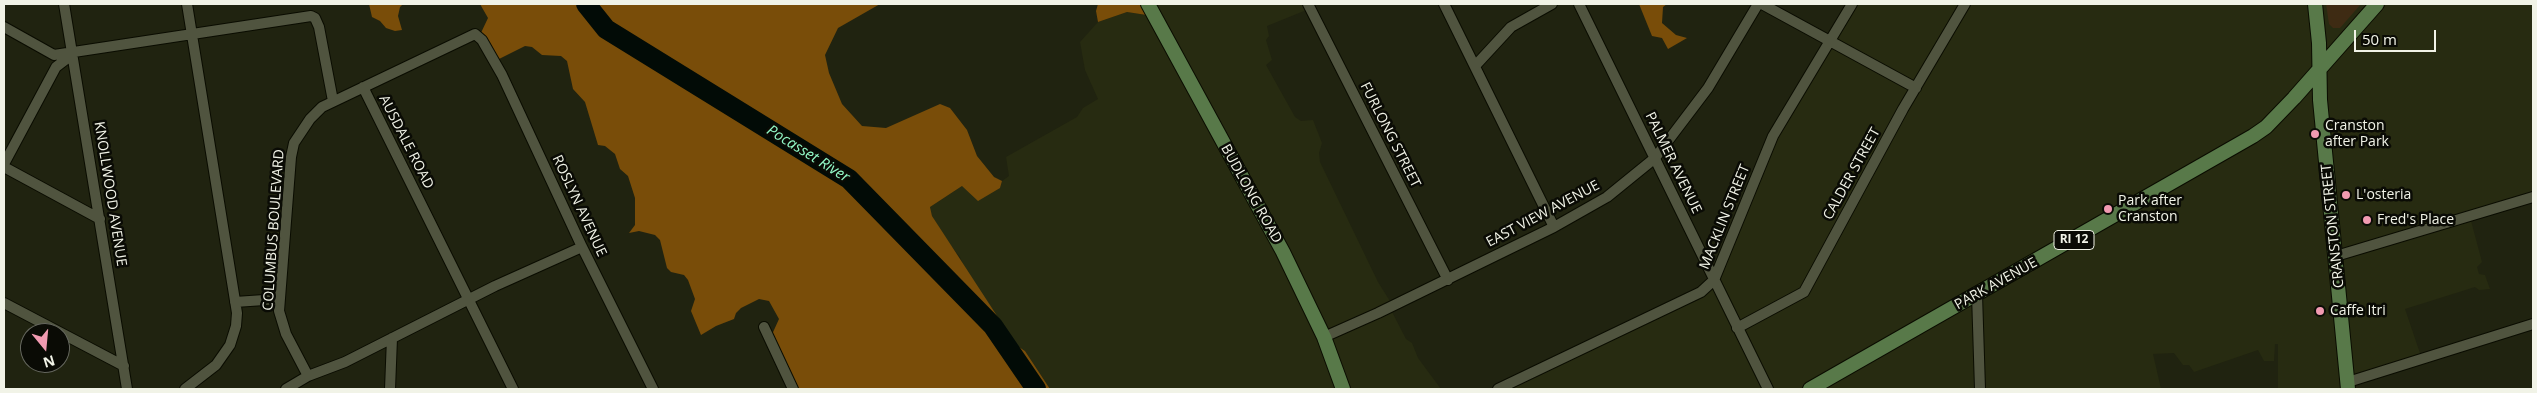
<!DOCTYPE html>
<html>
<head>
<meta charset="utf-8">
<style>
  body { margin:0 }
  #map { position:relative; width:2537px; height:393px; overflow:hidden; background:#202310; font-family:"Open Sans",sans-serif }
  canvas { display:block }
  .frame { position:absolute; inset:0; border:5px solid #f1f3e7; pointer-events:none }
  .north { position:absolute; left:20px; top:323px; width:50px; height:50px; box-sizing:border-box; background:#0a0b05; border:1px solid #66685f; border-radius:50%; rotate:163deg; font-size:14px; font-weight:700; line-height:20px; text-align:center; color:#f1f3e7 }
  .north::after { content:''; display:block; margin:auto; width:18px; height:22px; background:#f19ab1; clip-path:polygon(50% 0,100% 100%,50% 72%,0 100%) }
  .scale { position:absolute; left:2354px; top:30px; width:82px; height:22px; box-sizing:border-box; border:2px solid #f1f3e7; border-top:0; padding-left:6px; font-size:15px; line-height:18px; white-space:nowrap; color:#f1f3e7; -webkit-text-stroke:4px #0a0b05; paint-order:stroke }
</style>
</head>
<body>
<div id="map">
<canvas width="2537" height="393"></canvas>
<div class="frame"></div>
<div class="north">N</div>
<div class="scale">50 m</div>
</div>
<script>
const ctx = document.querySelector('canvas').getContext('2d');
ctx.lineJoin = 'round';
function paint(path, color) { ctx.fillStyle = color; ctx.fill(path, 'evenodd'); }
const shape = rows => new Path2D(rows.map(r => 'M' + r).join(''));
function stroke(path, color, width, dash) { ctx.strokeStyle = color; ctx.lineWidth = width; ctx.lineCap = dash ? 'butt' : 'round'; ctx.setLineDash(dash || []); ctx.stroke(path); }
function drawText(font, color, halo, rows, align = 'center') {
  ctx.font = font + ' "Open Sans",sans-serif'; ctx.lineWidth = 5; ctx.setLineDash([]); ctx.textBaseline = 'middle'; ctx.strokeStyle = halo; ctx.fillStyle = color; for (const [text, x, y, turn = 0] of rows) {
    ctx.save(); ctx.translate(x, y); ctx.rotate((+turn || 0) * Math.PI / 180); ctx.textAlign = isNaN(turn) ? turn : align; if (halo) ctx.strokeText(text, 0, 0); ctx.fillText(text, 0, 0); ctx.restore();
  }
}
paint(shape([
  [1155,4,1307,4,1309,9,1267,26,1269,36,1266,40,1272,60,1266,65,1295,117,1301,121,1313,120,1322,143,1319,153,1320,162,1378,282,1393,306,1391,310,1406,339,1412,343,1418,358,1441,389,1050,389,1025,351,1016,345,965,269,960,257,946,240,932,216,930,207,962,186,1000,188,1002,181,1009,176,1006,157,1077,117,1083,108,1098,99,1085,70,1080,42,1098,22,1127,12,1153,16],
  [1852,4,2533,4,2533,197,2470,217,2482,262,2477,267,2479,274,2485,275,2490,289,2479,290,2475,287,2405,309,2422,359,2350,383,2348,389,2278,389,2278,344,2275,344,2274,361,2264,361,2258,350,2194,372,2189,365,2183,365,2174,353,2153,354,2161,389,1500,389,1703,292,1771,141]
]), '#272b11');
paint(shape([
  [2326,4,2361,4,2340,28,2333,28,2329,24]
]), '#3e2b13');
paint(shape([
  [369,4,403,4,400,7,398,16,402,30,395,31,386,28,380,21,372,17],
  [480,4,880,4,838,28,825,55,829,73,842,104,862,126,886,128,940,104,950,108,967,130,977,156,994,177,1002,181,1000,188,978,201,962,186,930,207,932,216,1016,345,1025,351,1050,389,792,389,769,341,779,319,769,301,759,299,741,308,736,313,734,319,716,326,701,335,691,311,695,299,688,280,684,275,671,272,667,268,660,240,655,235,639,231,629,233,635,225,635,198,628,176,620,169,615,154,605,146,598,145,585,102,573,89,567,61,561,56,542,55,532,47,525,46,495,61,479,37,488,18],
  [1098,4,1147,4,1153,16,1127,12,1098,22,1096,11],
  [1639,4,1667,4,1663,7,1662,23,1676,35,1687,38,1668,49,1662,38,1652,36]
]), '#794d09');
stroke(shape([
  [586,4,606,29,849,179,993,326,1036,389]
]), '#020b06', 20);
const minor = shape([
  [64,4,127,389],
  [1308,4,1448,280],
  [1444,4,1554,227],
  [1579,4,1768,389],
  [1762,4,1916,88],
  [4,27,54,55,311,16,315,18,319,27,333,101],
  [1475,66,1511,27,1552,4],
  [363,87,513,389],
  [4,164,56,67,73,54],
  [4,167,100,219],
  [2336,256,2533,197],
  [1977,294,1980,389],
  [235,302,279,299],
  [4,303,124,366],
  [764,327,793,389],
  [1737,328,1804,292,1903,109,1965,4],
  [1324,337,1378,313,1554,227,1607,197,1655,158,1708,88,1758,4],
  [308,376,286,334,279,311,291,157,294,143,310,119,322,107,475,34,482,40,502,75,582,247,653,389],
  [2348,382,2533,324],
  [185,389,216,365,230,345,236,326,237,313,187,4],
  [286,389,308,376,345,362,495,286,582,247],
  [390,389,392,338],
  [1498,389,1701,292,1714,280,1773,136,1852,4]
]);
const major = shape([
  [1148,4,1283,252,1324,337,1343,389],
  [2315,4,2319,43,2320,100,2348,389],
  [1810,389,2253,136,2266,127,2294,98,2377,4]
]);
stroke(minor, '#0a0c00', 12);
stroke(major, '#0a0c00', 16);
stroke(minor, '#50543f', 10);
stroke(major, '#587949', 14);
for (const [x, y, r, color] of [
  [2315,134,5,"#f19ab1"],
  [2346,195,5,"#f19ab1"],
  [2108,209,5,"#f19ab1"],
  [2367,220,5,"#f19ab1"],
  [2320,311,5,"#f19ab1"]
]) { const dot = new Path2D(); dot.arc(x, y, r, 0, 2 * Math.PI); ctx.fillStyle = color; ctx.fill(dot); stroke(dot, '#0a0b05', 2); }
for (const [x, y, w] of [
  [2074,240,40]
]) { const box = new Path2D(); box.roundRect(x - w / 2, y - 9.5, w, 19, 4); ctx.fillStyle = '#0a0b05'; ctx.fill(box); stroke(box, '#f1f3e7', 1); }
drawText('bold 12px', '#f1f3e7', null, [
  ["RI 12",2074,240]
]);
drawText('14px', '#f1f3e7', '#0a0b05', [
  ["Cranston",2325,126],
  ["after Park",2325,142],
  ["L'osteria",2356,195],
  ["Park after",2118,201],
  ["Cranston",2118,217],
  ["Fred's Place",2377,220],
  ["Caffe Itri",2330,311]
], 'left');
drawText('14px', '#f1f3e7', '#0a0b05', [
  ["FURLONG STREET",1390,135,63],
  ["AUSDALE ROAD",406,142,63],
  ["PALMER AVENUE",1673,163,64],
  ["CALDER STREET",1852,174,-61],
  ["KNOLLWOOD AVENUE",110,194,81],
  ["BUDLONG ROAD",1251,194,61],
  ["ROSLYN AVENUE",579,206,65],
  ["EAST VIEW AVENUE",1543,214,-28],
  ["MACKLIN STREET",1725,217,-68],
  ["CRANSTON STREET",2333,226,-96],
  ["COLUMBUS BOULEVARD",274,230,-86],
  ["PARK AVENUE",1996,284,-29]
]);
drawText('italic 15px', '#93fac8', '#0a0b05', [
  ["Pocasset River",808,154,32]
]);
</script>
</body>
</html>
